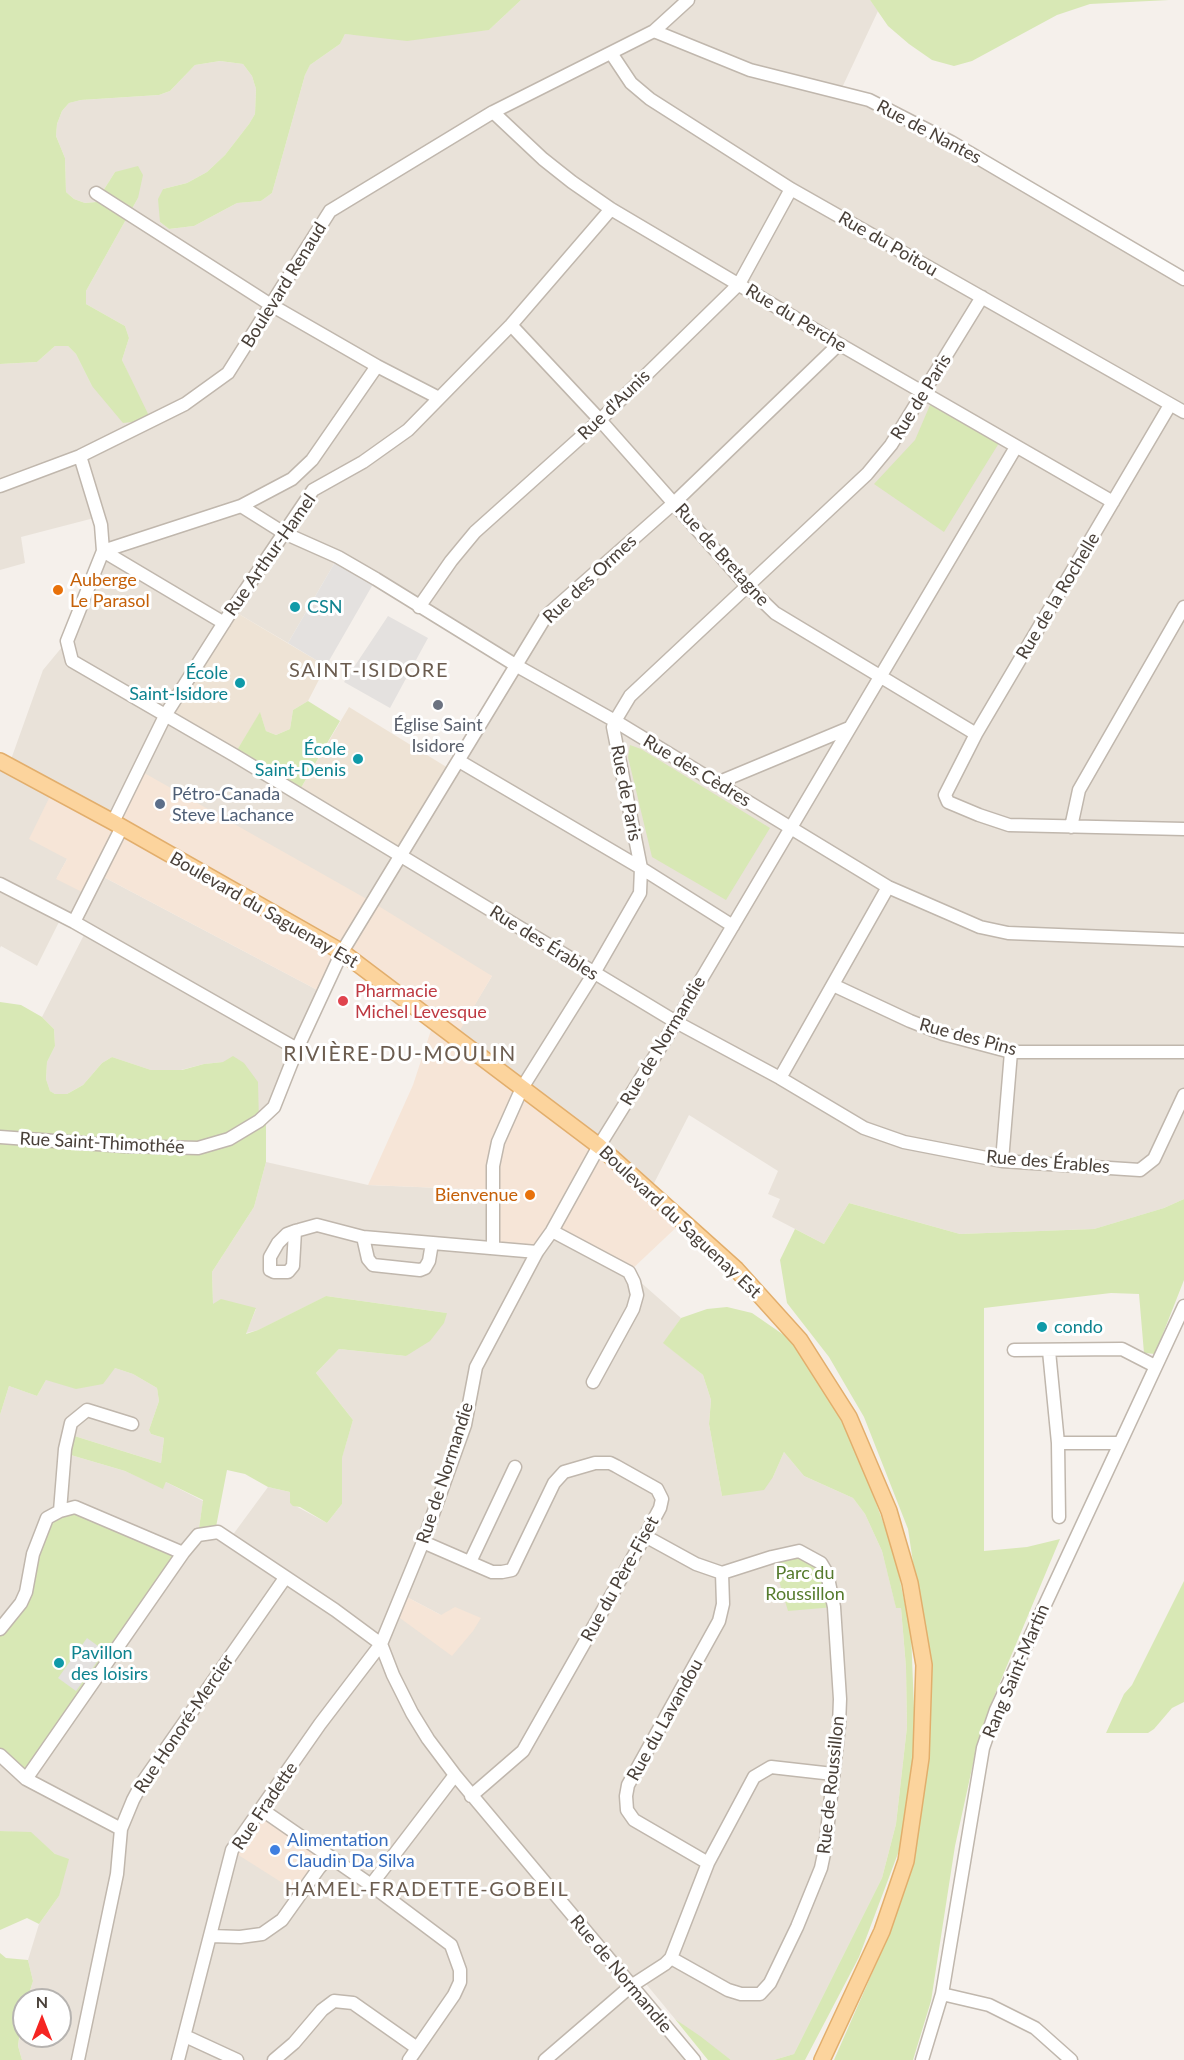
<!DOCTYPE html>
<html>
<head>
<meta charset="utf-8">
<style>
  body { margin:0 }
  #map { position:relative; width:1184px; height:2060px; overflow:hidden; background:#f5f0eb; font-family:Lato,sans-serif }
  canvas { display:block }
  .north { position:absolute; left:12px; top:1988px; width:60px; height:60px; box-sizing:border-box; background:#fff; border:2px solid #b6b3b0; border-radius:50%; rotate:0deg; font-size:16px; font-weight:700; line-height:24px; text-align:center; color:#494039 }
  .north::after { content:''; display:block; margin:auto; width:21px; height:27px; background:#f52522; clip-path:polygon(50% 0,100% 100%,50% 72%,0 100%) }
</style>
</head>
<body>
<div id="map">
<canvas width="1184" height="2060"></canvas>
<div class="north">N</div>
</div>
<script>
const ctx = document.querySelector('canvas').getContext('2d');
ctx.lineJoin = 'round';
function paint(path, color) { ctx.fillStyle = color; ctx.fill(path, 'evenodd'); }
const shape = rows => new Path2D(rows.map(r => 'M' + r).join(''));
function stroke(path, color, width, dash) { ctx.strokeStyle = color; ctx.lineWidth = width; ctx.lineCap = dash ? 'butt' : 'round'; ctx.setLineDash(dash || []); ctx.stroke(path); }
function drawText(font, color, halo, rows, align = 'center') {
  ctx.font = font + ' Lato,sans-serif'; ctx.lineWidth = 6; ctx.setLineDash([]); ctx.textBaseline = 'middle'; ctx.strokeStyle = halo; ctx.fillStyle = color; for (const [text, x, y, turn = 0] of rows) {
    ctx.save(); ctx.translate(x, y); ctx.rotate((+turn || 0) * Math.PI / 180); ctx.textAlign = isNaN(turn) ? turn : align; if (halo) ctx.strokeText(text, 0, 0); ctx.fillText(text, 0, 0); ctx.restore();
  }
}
paint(shape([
  [521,0,870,0,878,11,840,92,869,100,1184,279,1184,1199,1164,1208,1094,1229,960,1234,849,1203,824,1244,772,1217,780,1199,768,1194,778,1171,689,1115,650,1191,455,1037,492,976,113,822,67,859,57,878,98,874,323,993,274,1107,259,1121,223,1062,204,1064,181,1070,151,1070,112,1057,102,1063,83,1085,67,1094,55,1094,50,1091,46,1079,47,1062,55,1046,54,1029,42,1017,87,929,62,916,37,966,1,946,0,948,0,761,9,765,43,670,67,641,103,551,98,517,21,537,25,563,0,570,0,364,37,362,55,346,68,346,76,354,92,386,143,408,122,360,129,338,125,326,86,304,86,291,138,198,115,172,96,202,85,203,74,199,66,192,65,158,56,136,57,124,62,111,69,103,81,100,159,95,170,91,195,65,220,61,243,64,252,76,256,89,255,114,249,124,225,155,207,172,187,183,163,189,160,222,169,229,194,226,237,203,261,201,272,193,305,75,310,65,340,44,345,34,365,35,489,30],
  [338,557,517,666,400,854,166,714,232,610,288,643],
  [266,1162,368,1185,492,1190,552,1231,629,1272,681,1318,664,1343,703,1375,711,1400,709,1424,722,1496,773,1477,784,1452,804,1476,853,1498,865,1514,882,1551,896,1607,901,1608,906,1667,907,1727,896,1824,882,1878,794,2054,774,2060,731,2060,675,2019,642,1979,631,1985,694,2060,22,2060,18,2046,24,2012,24,2036,60,2036,60,2000,27,2000,33,1981,28,1960,39,1924,59,1896,55,1854,31,1833,0,1831,0,1755,26,1592,0,1629,0,1415,9,1386,37,1396,46,1380,115,1368,133,1374,157,1388,159,1401,149,1430,151,1434,164,1438,161,1463,68,1434,64,1453,125,1471,163,1488,166,1482,203,1501,198,1534,229,1540,268,1487,290,1492,290,1503,327,1523,342,1504,342,1457,353,1420,316,1373,339,1349,406,1356,447,1313,326,1296,258,1330,246,1333,256,1309,213,1304,212,1272,254,1207],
  [401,1594,441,1615,393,1613]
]), '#e9e2d9');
paint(shape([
  [139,770,372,902,492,976,456,1037,683,1221,629,1272,552,1231,537,1252,493,1248,492,1190,368,1185,413,1085,434,1021,343,952,323,993,98,874,88,895,56,879,67,859,29,839,53,790,113,822],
  [401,1594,441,1615,455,1607,481,1618,473,1631,452,1656,393,1613],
  [261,1809,329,1857,300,1894,232,1851]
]), '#f6e5d7');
paint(shape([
  [232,610,326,666,308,701,293,710,290,729,276,735,266,731,260,713,234,755,166,714],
  [349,707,453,771,400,854,298,793]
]), '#eee3d5');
paint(shape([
  [0,0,521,0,489,30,407,41,345,34,340,44,310,65,305,75,272,193,261,201,237,203,194,226,169,229,160,222,158,199,163,189,187,183,207,172,225,155,249,124,255,114,256,89,252,76,243,64,220,61,195,65,170,91,159,95,81,100,69,103,62,111,57,124,56,136,65,158,66,192,74,199,85,203,96,202,115,172,138,166,143,175,138,198,86,291,86,304,125,326,129,338,122,360,151,420,123,423,92,386,76,354,68,346,55,346,37,362,0,364],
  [870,0,1169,0,1090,4,1057,15,972,61,954,66,932,60,909,44,888,26],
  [930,405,999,443,944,532,874,484,915,440],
  [308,701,340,721,298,793,234,755,260,712,266,731,276,735,290,729,293,710],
  [630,745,641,749,770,828,726,900,652,857,628,757],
  [0,1002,21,1005,42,1017,54,1029,55,1046,47,1062,46,1079,50,1091,55,1094,67,1094,83,1085,102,1063,112,1057,151,1070,182,1070,204,1064,223,1062,233,1056,244,1063,258,1082,259,1121,266,1124,266,1162,254,1207,212,1272,213,1304,221,1299,256,1308,246,1334,258,1330,326,1296,447,1313,444,1323,430,1341,406,1356,339,1349,316,1373,353,1420,342,1458,342,1504,327,1523,300,1507,293,1506,290,1503,290,1492,268,1487,245,1474,227,1470,215,1532,198,1535,203,1500,166,1482,163,1489,125,1471,64,1453,68,1434,161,1463,164,1438,151,1434,149,1430,159,1401,157,1388,133,1374,115,1368,103,1384,76,1389,46,1380,37,1396,9,1386,0,1415],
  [1184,1199,1184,1280,1155,1354,1144,1353,1139,1294,1111,1293,984,1308,984,1551,1027,1547,1060,1539,993,1699,978,1741,955,1846,931,2001,913,2060,834,2060,877,1962,903,1888,926,1648,908,1529,864,1417,829,1357,787,1303,780,1260,795,1229,824,1244,849,1203,960,1234,1094,1229,1164,1208],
  [727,1307,752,1313,791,1340,829,1398,857,1451,894,1552,911,1633,915,1733,910,1788,900,1848,859,1957,805,2060,774,2060,794,2054,882,1878,896,1824,907,1727,906,1667,901,1608,896,1608,882,1551,865,1514,853,1498,804,1476,784,1452,773,1477,764,1490,722,1496,709,1424,711,1400,703,1375,663,1343,681,1318,707,1309],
  [75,1507,183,1553,26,1778,0,1755,0,1629,21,1603,47,1518],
  [799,1551,821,1563,834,1607,788,1611,772,1557],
  [1184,1581,1184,1702,1172,1708,1154,1729,1148,1733,1106,1733,1124,1694,1132,1685],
  [0,1831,31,1832,55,1854,69,1859,59,1896,39,1924,27,1918,0,1930],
  [0,1953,6,1958,28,1960,33,1981,27,2000,24,2000,18,2046,22,2060,0,2060],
  [675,2019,700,2036,731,2060,708,2060]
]), '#d8e8b5');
paint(shape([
  [338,557,376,579,326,666,288,643],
  [388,616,428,638,390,708,344,682],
  [87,1638,105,1651,76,1691,58,1678]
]), '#e4e1df');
const minor = shape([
  [654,31,750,70,869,100,951,142,1184,279],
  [611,53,631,83,650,99,791,189,1184,412],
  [493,112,543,159,572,182,611,209,839,344,1113,502],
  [96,193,271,305,377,366,439,398],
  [511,325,600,420,747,586,775,613,976,734],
  [377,366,312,460,292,479,241,506,103,551,67,641,72,661,234,755,676,1022,780,1078,864,1128,904,1142,1002,1161,1140,1170,1154,1159,1184,1095],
  [1170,405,976,734,945,795,948,802,979,815,1009,825,1184,829],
  [80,456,101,525,103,551,224,623],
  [0,486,80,456,185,404,228,373,330,211,493,112,654,31,688,0],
  [241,506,284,533,338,557,376,579,517,666,615,721,888,887,980,927,1008,933,1184,940],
  [419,607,451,561,475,532,600,420,739,284,791,189],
  [459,761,641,868,733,926],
  [717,783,849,728],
  [113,822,166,714,232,610,313,490,363,462,408,430,511,325,611,209],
  [1071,827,1079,790,1184,607],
  [0,884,74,922,297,1049],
  [74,922,122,827],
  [833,985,910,1021,943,1034,1011,1052,1184,1052],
  [780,1078,888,887],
  [0,1137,124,1146,198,1148,229,1139,259,1121,274,1107,297,1049,342,952,546,616,675,502,839,344],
  [1002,1161,1011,1052],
  [295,1231,293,1266,288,1272,274,1272,270,1270,270,1257,278,1243,287,1234,295,1231,299,1230,317,1225,363,1237,537,1252],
  [552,1231,629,1272,634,1282,637,1295,633,1309,593,1382],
  [363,1237,368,1259,373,1265,420,1270,425,1268,429,1261,432,1243],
  [493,1248,493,1166,498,1142,522,1088,594,973,640,893,641,868,613,727,615,721,630,696,867,474,891,445,982,297],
  [1014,1350,1122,1349,1155,1366],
  [1049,1351,1058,1443,1059,1517],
  [1058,1443,1120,1443],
  [60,1511,65,1449,71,1423,87,1410,132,1424],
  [645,1536,696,1564,722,1573,772,1557,799,1551,821,1563,827,1573,834,1607,840,1699,839,1726,825,1849,821,1868,797,1927,770,1983,760,1994,741,1994,728,1990,671,1958],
  [423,1542,492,1572,502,1572,512,1570,554,1483,564,1472,595,1463,610,1463,616,1466,657,1489,662,1499,660,1508,645,1536,523,1751,471,1796],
  [470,1562,515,1467],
  [0,1629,21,1603,26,1592,33,1554,47,1518,60,1511,75,1507,183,1553],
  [381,1644,393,1675,412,1713,428,1739,455,1775,694,2060],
  [0,1755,26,1779,121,1829],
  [26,1779,183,1553,198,1535,218,1532,335,1610,381,1644],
  [261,1809,371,1885,451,1945,460,1970,460,1982,454,1995,409,2060],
  [708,1863,634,1820,627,1810,626,1796,628,1785,719,1621,723,1604,722,1573],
  [371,1885,455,1775],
  [211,1936,240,1937,262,1934,282,1920,319,1868,329,1857],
  [942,1994,989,2005,1035,2028,1071,2060],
  [185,2036,237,2060],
  [78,2060,117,1874,121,1829,133,1800,142,1783,285,1578],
  [178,2060,232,1850,320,1724,381,1644,423,1542,465,1425,476,1367,537,1252,552,1231,599,1146,676,1022,1016,447],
  [274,2060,294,2043,322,2010,334,2001,353,2003,417,2048],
  [545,2060,631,1986,665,1964,671,1958,708,1863,754,1777,771,1767,833,1774],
  [922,2060,942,1994,983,1748,996,1710,1184,1306]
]);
const major = shape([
  [0,761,113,822,342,952,599,1146,736,1269,800,1340,849,1417,889,1511,910,1583,924,1665,921,1758,906,1861,882,1931,822,2060]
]);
stroke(minor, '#c0b7ad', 15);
stroke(major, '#e2ae6c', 18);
stroke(minor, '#fff', 12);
stroke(major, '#fcd49d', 15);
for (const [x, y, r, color] of [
  [58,590,6,"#e8710a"],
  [295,607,6,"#0f9aa8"],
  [240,683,6,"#0f9aa8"],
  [438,705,6,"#6b7280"],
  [358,759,6,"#0f9aa8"],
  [160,804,6,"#5c6f8a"],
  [343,1001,6,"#e0444e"],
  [530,1195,6,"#e8710a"],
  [1042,1327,6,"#0f9aa8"],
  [59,1663,6,"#0f9aa8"],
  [275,1850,6,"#3f7fe0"]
]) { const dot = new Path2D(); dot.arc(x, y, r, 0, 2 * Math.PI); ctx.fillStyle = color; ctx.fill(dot); stroke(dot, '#fff', 2); }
drawText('18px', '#494039', '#fff', [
  ["Rue de Nantes",929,132,28],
  ["Rue du Poitou",888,244,30],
  ["Boulevard Renaud",284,285,-58],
  ["Rue du Perche",796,318,31],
  ["Rue de Paris",921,397,-58],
  ["Rue d'Aunis",614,405,-44],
  ["Rue Arthur-Hamel",270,555,-55],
  ["Rue de Bretagne",722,555,48],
  ["Rue des Ormes",590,579,-43],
  ["Rue de la Rochelle",1058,596,-59],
  ["Rue des Cèdres",697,771,31],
  ["Rue de Paris",626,793,79],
  ["Boulevard du Saguenay Est",264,910,30],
  ["Rue des Érables",544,943,32],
  ["Rue des Pins",968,1037,15],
  ["Rue de Normandie",663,1041,-59],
  ["Rue Saint-Thimothée",102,1143,3],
  ["Rue des Érables",1048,1162,5],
  ["Boulevard du Saguenay Est",680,1222,43],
  ["Rue de Normandie",445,1473,-72],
  ["Rue du Père-Fiset",620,1579,-61],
  ["Rang Saint-Martin",1016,1671,-67],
  ["Rue du Lavandou",665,1720,-61],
  ["Rue Honoré-Mercier",184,1724,-56],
  ["Rue de Roussillon",831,1785,-84],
  ["Rue Fradette",265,1806,-56],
  ["Rue de Normandie",621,1974,50]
]);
drawText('18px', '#c56008', '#fff', [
  ["Auberge",70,580],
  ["Le Parasol",70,601],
  ["Bienvenue",518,1195,"right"]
], 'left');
drawText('18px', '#0d838f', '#fff', [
  ["CSN",307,607],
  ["École",228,673,"right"],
  ["Saint-Isidore",228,694,"right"],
  ["École",346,749,"right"],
  ["Saint-Denis",346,770,"right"],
  ["condo",1054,1327],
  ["Pavillon",71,1653],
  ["des loisirs",71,1674]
], 'left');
drawText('18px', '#5b616d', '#fff', [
  ["Église Saint",438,725],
  ["Isidore",438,746]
]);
drawText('18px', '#4e5e75', '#fff', [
  ["Pétro-Canada",172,794],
  ["Steve Lachance",172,815]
], 'left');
drawText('18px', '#be3a42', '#fff', [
  ["Pharmacie",355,991],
  ["Michel Levesque",355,1012]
], 'left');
drawText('18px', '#557b2c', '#fff', [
  ["Parc du",805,1573],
  ["Roussillon",805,1594]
]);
drawText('18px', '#366cbe', '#fff', [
  ["Alimentation",287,1840],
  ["Claudin Da Silva",287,1861]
], 'left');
ctx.letterSpacing = '1.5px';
drawText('20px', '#6c5d50', '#fff', [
  ["SAINT-ISIDORE",369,671],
  ["HAMEL-FRADETTE-GOBEIL",427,1890]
]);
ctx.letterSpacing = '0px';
ctx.letterSpacing = '1.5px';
drawText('21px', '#6c5d50', '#fff', [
  ["RIVIÈRE-DU-MOULIN",400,1054]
]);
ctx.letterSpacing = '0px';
</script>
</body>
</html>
